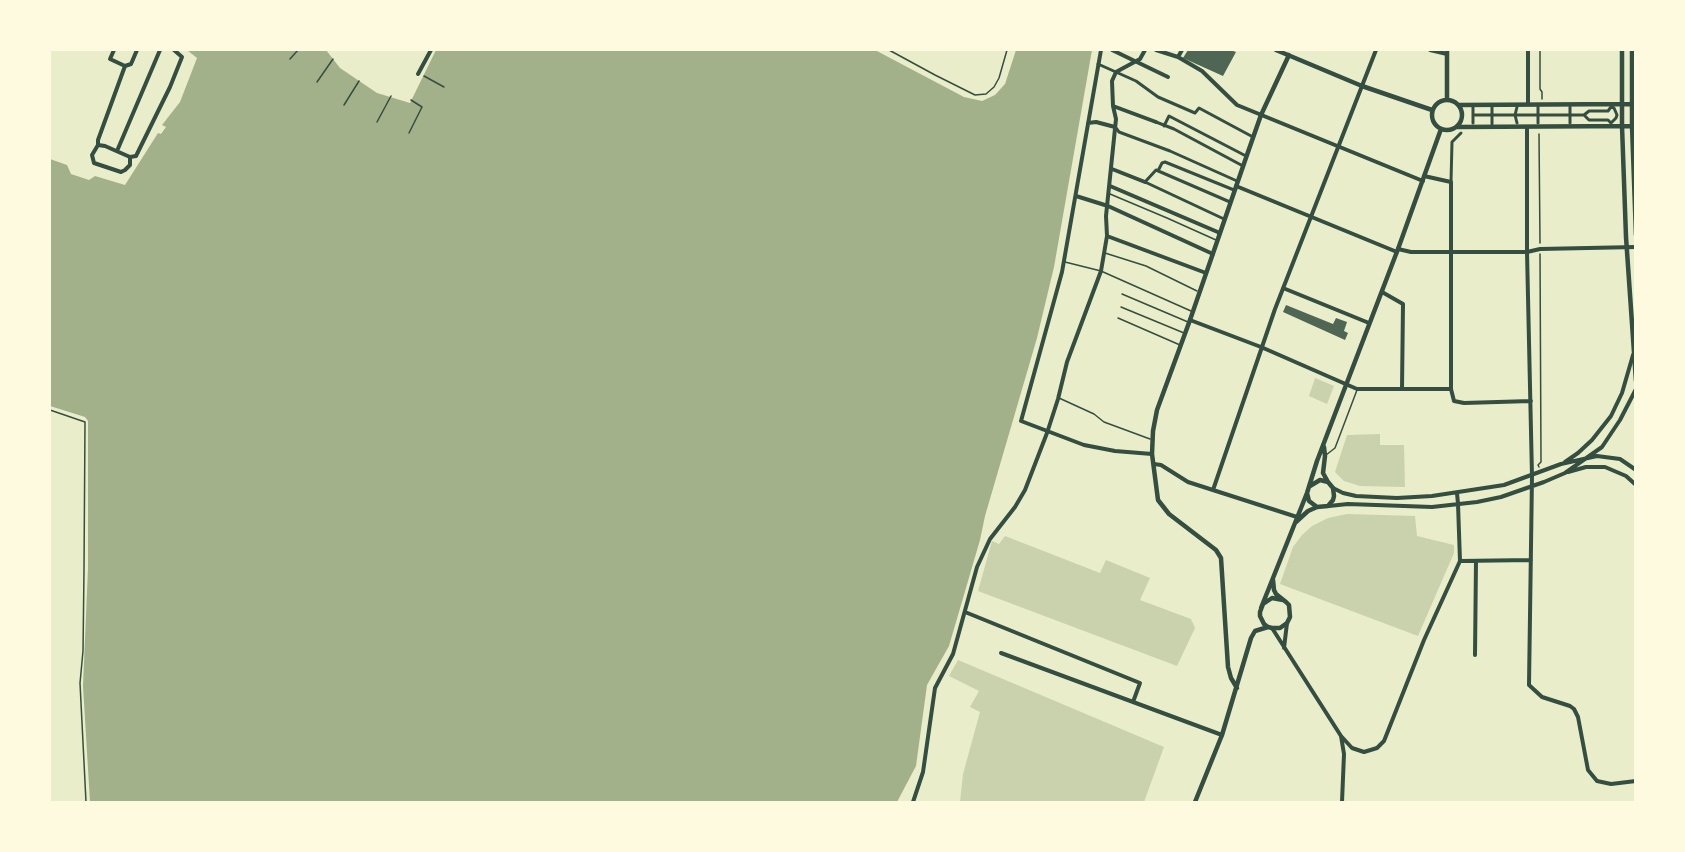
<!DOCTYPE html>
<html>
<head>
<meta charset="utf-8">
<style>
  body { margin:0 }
  #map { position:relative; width:1685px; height:852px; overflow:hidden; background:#e9edc9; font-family:"Alegreya Sans",sans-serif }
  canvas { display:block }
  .frame { position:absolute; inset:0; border:51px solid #fefae0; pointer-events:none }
</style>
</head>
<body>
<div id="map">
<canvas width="1685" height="852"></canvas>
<div class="frame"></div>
</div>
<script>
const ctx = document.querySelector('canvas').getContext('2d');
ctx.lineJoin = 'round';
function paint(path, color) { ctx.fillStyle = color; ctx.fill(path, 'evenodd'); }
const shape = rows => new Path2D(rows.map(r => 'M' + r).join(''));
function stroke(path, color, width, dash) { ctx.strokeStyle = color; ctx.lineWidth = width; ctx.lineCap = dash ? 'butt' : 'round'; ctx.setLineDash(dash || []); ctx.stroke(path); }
paint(shape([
  [1315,378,1334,386,1327,404,1309,396],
  [1380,434,1380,445,1404,445,1405,487,1360,486,1344,481,1335,472,1347,435],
  [1347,514,1415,516,1417,536,1454,545,1454,553,1418,636,1280,584,1293,547,1302,535,1312,526,1328,518],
  [1005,536,1100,573,1106,560,1150,578,1140,600,1191,619,1195,628,1177,666,978,591,992,541,999,544],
  [958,660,1164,747,1144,802,960,802,963,774,980,712,970,707,979,691,949,676]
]), '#cad2ad');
paint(shape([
  [187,50,326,50,340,68,377,93,410,103,436,50,875,50,964,97,982,101,995,95,1005,84,1016,50,1092,50,1054,267,1037,338,985,516,980,540,949,646,927,685,916,766,897,802,90,802,83,686,88,568,88,421,85,417,50,406,50,159,67,165,71,174,89,180,95,176,125,185,158,133,161,134,166,127,162,125,180,102,197,58]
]), '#a3b18a');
paint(shape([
  [1188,50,1230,50,1236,52,1223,76,1183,58],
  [1286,305,1333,324,1336,318,1347,322,1344,331,1348,333,1345,340,1283,312]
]), '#4f6655');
stroke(shape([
  [889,50,935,75,975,95,986,94,994,87,999,78,1007,50],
  [1540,50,1540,89,1542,92,1542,99],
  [290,59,298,50],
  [424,76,444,87],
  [317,82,333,59],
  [344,105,359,81],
  [377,122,391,96],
  [409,133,422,107,411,100],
  [1539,134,1540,243],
  [50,410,85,422,84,570,83,651,80,683,86,802],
  [1539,467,1538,465,1541,462,1540,254]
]), '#344e41', 1.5);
stroke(shape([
  [1110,194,1167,218,1216,240],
  [1105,253,1146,266,1197,291],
  [1065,262,1101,271,1191,311],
  [1122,294,1188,322],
  [1121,307,1184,333],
  [1118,318,1180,345],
  [1059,398,1094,414,1104,422,1150,439],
  [1326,455,1335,448,1357,390]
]), '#344e41', 1.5);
stroke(shape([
  [1098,64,1136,81,1158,97,1195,113,1199,108,1253,137],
  [1492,107,1492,124],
  [1517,107,1515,115,1517,123],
  [1570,107,1570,123],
  [1473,115,1584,115,1589,120,1608,120,1611,123,1616,118,1617,115,1614,108,1611,107,1608,111,1589,111,1584,115],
  [1156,122,1174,129,1243,166],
  [1473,123,1473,107],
  [1538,123,1538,107],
  [1164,126,1169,116,1246,156],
  [1116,128,1119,132,1170,151,1237,181],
  [1158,171,1162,163,1165,162,1234,190],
  [1451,182,1452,142,1461,133],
  [1224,219,1145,182,1156,170,1230,202]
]), '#344e41', 3);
stroke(shape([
  [114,50,110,59,125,66],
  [1101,50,1062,272,1021,421,1084,445,1115,451,1152,454],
  [1112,50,1168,77],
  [1156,50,1178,57],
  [1182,50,1178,57,1202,71,1237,105,1423,181],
  [1430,50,1447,54],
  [1528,50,1528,104],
  [418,74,431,50],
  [1113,106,1156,122],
  [1088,123,1096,122,1115,127],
  [1527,127,1527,252,1532,476,1529,685,1542,697,1570,706,1574,709,1578,717,1588,770,1597,781,1611,784,1636,781],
  [98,145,105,146,130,157,136,156,170,87,182,57,174,50],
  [117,151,160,50],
  [130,157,130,165,125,170,121,172,94,163,92,155,98,145,98,140,125,66,131,64,137,50],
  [1112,169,1145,182],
  [1424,176,1451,182,1451,389,1454,401,1464,403,1531,401],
  [1110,186,1220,233],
  [1236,186,1397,252],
  [1076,196,1108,206,1213,254],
  [1107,236,1206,273],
  [1398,249,1411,252,1527,252,1540,249,1636,247],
  [1283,288,1369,323],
  [1382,292,1403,304,1402,389],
  [1190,320,1261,347,1357,389,1451,389],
  [1565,462,1578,453,1592,440,1611,416,1622,393,1633,355],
  [1154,464,1161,465,1188,482,1297,517],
  [1568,472,1586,467,1605,467,1626,476,1636,485],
  [1333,488,1343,493,1356,496,1397,498,1432,496,1504,485,1561,464,1597,456,1620,459,1636,470],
  [1213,490,1275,309,1376,50],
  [1329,506,1348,504,1432,507,1477,502,1501,497,1544,482,1565,473,1602,447,1620,420,1636,389],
  [1460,561,1531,560],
  [965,612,1140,683,1133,702],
  [1272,628,1341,736,1344,754,1342,802],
  [1284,648,1287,623],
  [1001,653,1222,735],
  [1475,655,1476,561],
  [1341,736,1352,748,1364,752,1377,748,1384,741,1424,640,1460,561,1458,504,1457,493],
  [913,802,923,772,935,688,953,654,977,567,990,539,1015,507,1025,490,1047,433,1058,399,1067,362,1101,271,1107,236,1106,216,1116,119,1113,106,1112,81,1116,72,1140,59,1145,50]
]), '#344e41', 4);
stroke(shape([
  [1276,50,1362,86,1432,110],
  [1622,50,1622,126,1626,237,1636,381],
  [1632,50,1632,126,1636,235],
  '1432 115a15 15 0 1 1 30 0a15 15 0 1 1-30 0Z',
  [1447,100,1447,50],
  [1459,105,1632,104],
  [1457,127,1632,126],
  [1310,486,1320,480,1328,482],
  [1307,493,1309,501,1317,507],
  [1296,522,1308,511,1317,507,1328,506,1333,500,1334,496,1333,488,1328,482,1323,473,1325,456,1324,447],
  [1273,580,1274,590,1276,594,1286,602,1289,605,1290,617,1287,623,1280,628,1272,628,1268,627,1264,624,1260,616,1260,612,1263,604,1272,598,1283,600],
  [1261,608,1307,493,1317,461,1398,249,1441,129],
  [1237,688,1231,678,1228,667,1221,558,1216,550,1169,514,1158,500,1152,454,1153,431,1157,410,1190,320,1248,152,1261,115,1289,55],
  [1195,802,1222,735,1251,638,1255,631,1268,627]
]), '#344e41', 4.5);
</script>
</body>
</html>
